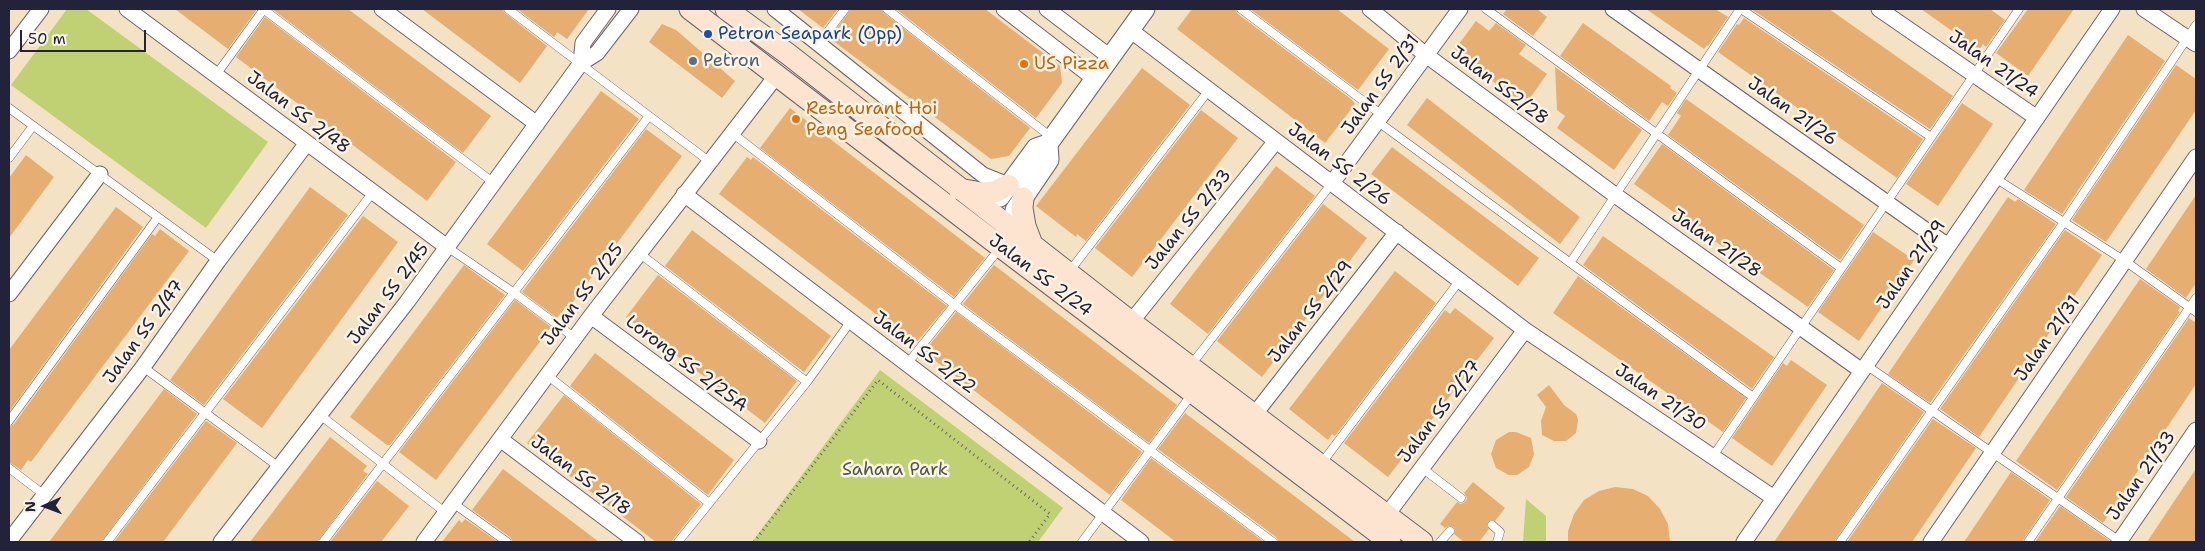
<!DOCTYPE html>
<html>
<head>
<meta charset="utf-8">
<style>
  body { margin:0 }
  #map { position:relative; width:2205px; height:551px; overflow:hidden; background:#f3e2c4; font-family:"Shantell Sans",sans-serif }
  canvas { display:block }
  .frame { position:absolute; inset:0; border:10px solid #22223b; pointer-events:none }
  .north { position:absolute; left:20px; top:481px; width:50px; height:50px; -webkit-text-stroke:4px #fcf5e5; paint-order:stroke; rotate:268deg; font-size:14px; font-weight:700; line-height:20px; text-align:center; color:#22223b }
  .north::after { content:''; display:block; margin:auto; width:18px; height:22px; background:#22223b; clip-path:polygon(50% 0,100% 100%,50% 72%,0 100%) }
  .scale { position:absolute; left:20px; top:30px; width:126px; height:22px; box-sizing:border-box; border:2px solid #22223b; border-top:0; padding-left:6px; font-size:15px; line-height:18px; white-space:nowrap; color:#22223b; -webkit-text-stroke:4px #fcf5e5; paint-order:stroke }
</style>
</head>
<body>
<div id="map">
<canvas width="2205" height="551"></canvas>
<div class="frame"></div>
<div class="north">N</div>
<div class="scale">50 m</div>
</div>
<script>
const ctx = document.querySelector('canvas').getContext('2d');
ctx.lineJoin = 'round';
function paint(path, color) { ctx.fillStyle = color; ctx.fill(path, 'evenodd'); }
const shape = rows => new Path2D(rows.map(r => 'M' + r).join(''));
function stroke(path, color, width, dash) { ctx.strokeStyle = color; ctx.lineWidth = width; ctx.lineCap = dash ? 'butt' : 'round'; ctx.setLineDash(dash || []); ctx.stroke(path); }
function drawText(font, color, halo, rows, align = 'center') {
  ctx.font = font + ' "Shantell Sans",sans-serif'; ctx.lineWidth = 5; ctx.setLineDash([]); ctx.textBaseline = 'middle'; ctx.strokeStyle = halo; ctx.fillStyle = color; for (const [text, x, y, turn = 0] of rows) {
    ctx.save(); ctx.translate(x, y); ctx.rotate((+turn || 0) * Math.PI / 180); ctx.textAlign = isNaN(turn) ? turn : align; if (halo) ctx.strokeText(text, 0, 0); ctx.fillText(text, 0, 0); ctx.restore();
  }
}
paint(shape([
  [67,9,86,9,268,142,206,228,11,85],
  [880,370,1063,508,1038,542,752,542],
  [1526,499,1546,516,1546,542,1523,542]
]), '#c0d174');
paint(shape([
  [175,9,257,9,228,49],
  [272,9,348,9,491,116,463,153],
  [422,9,502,9,505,13,547,46,520,83],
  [517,9,589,9,567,39,557,32,554,37],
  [798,9,838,9,823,28],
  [851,9,881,9,884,13,1030,128,1009,156,991,159,832,40,834,36,832,35],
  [896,9,985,9,1060,66,1062,83,1036,118],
  [1192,9,1235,9,1238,14,1351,99,1355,104,1325,143,1177,29],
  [1250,9,1337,9,1389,49,1358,90],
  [1507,9,1537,9,1547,17,1533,36,1503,14],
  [1646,9,1715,9,1728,17,1708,46,1707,45,1704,49],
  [1751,9,1829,9,1953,96,1930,129],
  [1921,9,1990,9,2005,20,1986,47,1983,44,1979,50],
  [2028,9,2074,9,2028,76,1996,53],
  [265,17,456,162,427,201,236,57],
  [1744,18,1923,139,1897,178,1718,52,1737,24,1739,25],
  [1476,21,1489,31,1496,23,1526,45,1519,54,1547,74,1525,105,1453,52],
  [1583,23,1671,86,1670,88,1677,93,1668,106,1662,102,1649,121,1560,56],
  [662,24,676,30,735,81,722,98,649,42],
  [2128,35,2165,61,2062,214,2024,190],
  [2176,65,2196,79,2196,110,2106,242,2072,220],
  [1555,67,1642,130,1614,170,1557,128,1565,116,1557,110],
  [1142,68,1190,105,1086,241,1077,234,1076,237,1036,206],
  [601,91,639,119,523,271,487,244],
  [1427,98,1580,217,1560,244,1407,125],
  [1686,99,1864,225,1840,260,1668,135,1681,116,1677,113],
  [1962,103,1993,124,1938,206,1906,184],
  [790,108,985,258,954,297,760,148],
  [1201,110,1238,138,1132,277,1095,248],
  [646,129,682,156,567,310,565,308,557,318,522,292],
  [1662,144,1834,270,1808,307,1634,184],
  [1392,147,1539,258,1518,286,1371,174],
  [26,155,54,177,9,238,9,178],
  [747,157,751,160,753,157,947,306,915,344,719,194],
  [1276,166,1315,196,1208,334,1170,304],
  [310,187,348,215,204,405,170,380],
  [2196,195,2196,283,2186,298,2146,269],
  [2008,197,2015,202,2018,199,2056,224,1930,403,1888,374],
  [1323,204,1367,238,1262,377,1217,341],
  [116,207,143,227,9,412,9,350],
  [363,216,398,242,262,428,223,399],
  [160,229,189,251,31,462,28,460,21,470,9,462,9,427,14,424,152,234,155,236],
  [692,230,831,336,804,372,665,266],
  [2065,230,2102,255,1979,437,1940,409],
  [1873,232,1914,260,1859,341,1818,312],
  [1603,236,1774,357,1752,389,1583,265],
  [464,265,505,295,390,445,387,445,350,417],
  [994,265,1177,405,1149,443,963,304],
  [1395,271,1436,303,1335,436,1332,434,1328,440,1289,409],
  [658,275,797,381,765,423,626,317],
  [1578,276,1746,398,1723,432,1553,313],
  [2140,279,2180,307,2178,311,2180,312,2057,490,2016,461],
  [515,300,551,327,436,480,399,452],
  [1455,308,1494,338,1388,477,1344,443,1445,310,1450,314],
  [956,312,1142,452,1110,495,924,352],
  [2189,318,2196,323,2196,384,2103,523,2066,497],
  [595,353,734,460,708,495,570,386],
  [1791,360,1827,385,1772,466,1732,438,1783,363,1787,366],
  [1882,383,1924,412,1834,542,1774,542],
  [1549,385,1564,405,1576,414,1578,420,1576,433,1566,441,1554,441,1542,435,1541,421,1546,407,1537,395],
  [164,389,197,414,101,542,49,542],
  [564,395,701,504,671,542,656,542,527,443],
  [1185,413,1355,542,1279,542,1276,537,1158,449],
  [1933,419,1976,448,1912,542,1847,542],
  [206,421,237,443,163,542,114,542],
  [1509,432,1516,432,1531,438,1534,454,1529,467,1517,475,1509,475,1496,468,1491,454,1496,440],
  [330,437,367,466,363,471,368,474,317,542,250,542],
  [1151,458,1264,542,1176,542,1121,500],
  [503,469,599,542,513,542,510,537,472,510],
  [2196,469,2196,542,2147,542,2181,491],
  [2011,472,2050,500,2022,542,1964,542],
  [377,481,409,506,381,542,330,542],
  [1473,482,1505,508,1495,521,1491,520,1488,522,1487,526,1489,529,1479,542,1464,542,1454,534,1455,530,1453,527,1449,526,1445,528,1440,524,1457,502,1461,504,1465,502,1467,498,1464,493],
  [1615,487,1633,489,1648,496,1660,509,1668,524,1670,542,1568,542,1568,531,1574,514,1584,500,1599,491],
  [2060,506,2110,541,2110,542,2035,542],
  [465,519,498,542,442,542,459,520,462,523]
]), '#e6ae70');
const service = shape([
  [263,9,494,183],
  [508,9,710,162],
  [887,9,1051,137],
  [1241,9,1382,115],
  [1486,9,1841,268],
  [1741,9,1931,137],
  [819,43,845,9],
  [216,75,264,9],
  [9,108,218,261],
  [1377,121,1753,397],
  [732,133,955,305,1273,542],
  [9,158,33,126],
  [1995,178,2125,261,2196,312],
  [447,247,513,292,575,338],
  [639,253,807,382],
  [1570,263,1740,9],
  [1069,272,1209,90],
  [907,364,1000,248],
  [1191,365,1332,183],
  [1866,365,2121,542],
  [143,367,279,467],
  [547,375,709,503],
  [320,415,446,513],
  [9,421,158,217],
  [1713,456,2019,9],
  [1321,464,1460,280],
  [9,468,43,494],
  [1422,468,1461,498],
  [453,503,507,542],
  [1492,525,1500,532,1497,542],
  [107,542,373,192],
  [323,542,649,116],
  [678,542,807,382,851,321],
  [1082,542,1192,394],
  [1440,542,1450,531],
  [1840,542,2064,222,2196,25],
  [2028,542,2196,298]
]);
const minor = shape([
  [127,9,447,247],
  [382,9,537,124],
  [775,9,983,175,1008,185],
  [1004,9,1095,79],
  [1047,9,1110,57],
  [1370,9,1426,55,1615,195,1862,371],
  [1613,9,1948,246],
  [1879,9,2037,118],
  [2144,9,2196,44],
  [1130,30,1525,330,1774,498],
  [9,51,41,9],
  [581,63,583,43,608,9],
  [1332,183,1460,9],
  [684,194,1141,542],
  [9,294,100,174],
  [591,316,759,441],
  [1131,322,1276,141],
  [1254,415,1397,232],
  [500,439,637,542],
  [1386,516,1525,330],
  [9,541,143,367,218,261,307,143],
  [221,542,407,302,581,63,597,53,631,9],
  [424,542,591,316,777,75],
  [1744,542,2112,9],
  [1931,542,2196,157],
  [2119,542,2196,430]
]);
const tertiary = shape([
  [1000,197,1036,148,1048,144,1145,9],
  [1015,210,1049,160,1048,144]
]);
const secondary = shape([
  [690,9,1001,247,1390,542],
  [726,9,788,54,1131,322,1422,542],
  [959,189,981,193,995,192,1008,185],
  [1023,198,1022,208,1025,226,1033,247]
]);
stroke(service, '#6b656b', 9);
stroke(minor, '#6b656b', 17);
stroke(tertiary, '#6b656b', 21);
stroke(secondary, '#6b656b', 23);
stroke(shape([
  [754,542,878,380,1050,514,1029,542]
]), '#6b656b', 3, [1, 4]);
stroke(service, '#fff', 8);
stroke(minor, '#fff', 15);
stroke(tertiary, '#fff', 19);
stroke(secondary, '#fde4d1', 21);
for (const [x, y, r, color] of [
  [708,34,5,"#1a4fb4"],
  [693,61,5,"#5c6f8a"],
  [1024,64,5,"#e8710a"],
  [796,119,5,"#e8710a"]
]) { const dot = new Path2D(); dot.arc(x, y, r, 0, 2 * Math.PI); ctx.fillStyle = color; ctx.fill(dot); stroke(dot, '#fcf5e5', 2); }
drawText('18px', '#164399', '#fcf5e5', [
  ["Petron Seapark (Opp)",718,34]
], 'left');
drawText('18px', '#4e5e75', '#fcf5e5', [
  ["Petron",703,61]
], 'left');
drawText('18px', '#c56008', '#fcf5e5', [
  ["US Pizza",1034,64],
  ["Restaurant Hoi",806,109],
  ["Peng Seafood",806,130]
], 'left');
drawText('18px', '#22223b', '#fcf5e5', [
  ["Jalan 21/24",1993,65,35],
  ["Jalan SS 2/31",1381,85,-54],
  ["Jalan SS2/28",1499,86,37],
  ["Jalan 21/26",1792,112,35],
  ["Jalan SS 2/48",298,113,37],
  ["Jalan SS 2/26",1339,165,37],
  ["Jalan SS 2/33",1189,220,-51],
  ["Jalan 21/28",1716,244,35],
  ["Jalan 21/29",1912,265,-55],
  ["Jalan SS 2/24",1040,276,37],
  ["Jalan SS 2/45",389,294,-53],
  ["Jalan SS 2/25",583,295,-53],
  ["Jalan SS 2/29",1311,312,-52],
  ["Jalan SS 2/47",144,332,-54],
  ["Jalan 21/31",2048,339,-55],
  ["Jalan SS 2/22",924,353,37],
  ["Lorong SS 2/25A",686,364,37],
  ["Jalan 21/30",1660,398,34],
  ["Jalan SS 2/27",1440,412,-53],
  ["Jalan SS 2/18",580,476,37],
  ["Jalan 21/33",2142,476,-55]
]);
drawText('18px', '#51574c', '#fcf5e5', [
  ["Sahara Park",895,470]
]);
</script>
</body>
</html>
